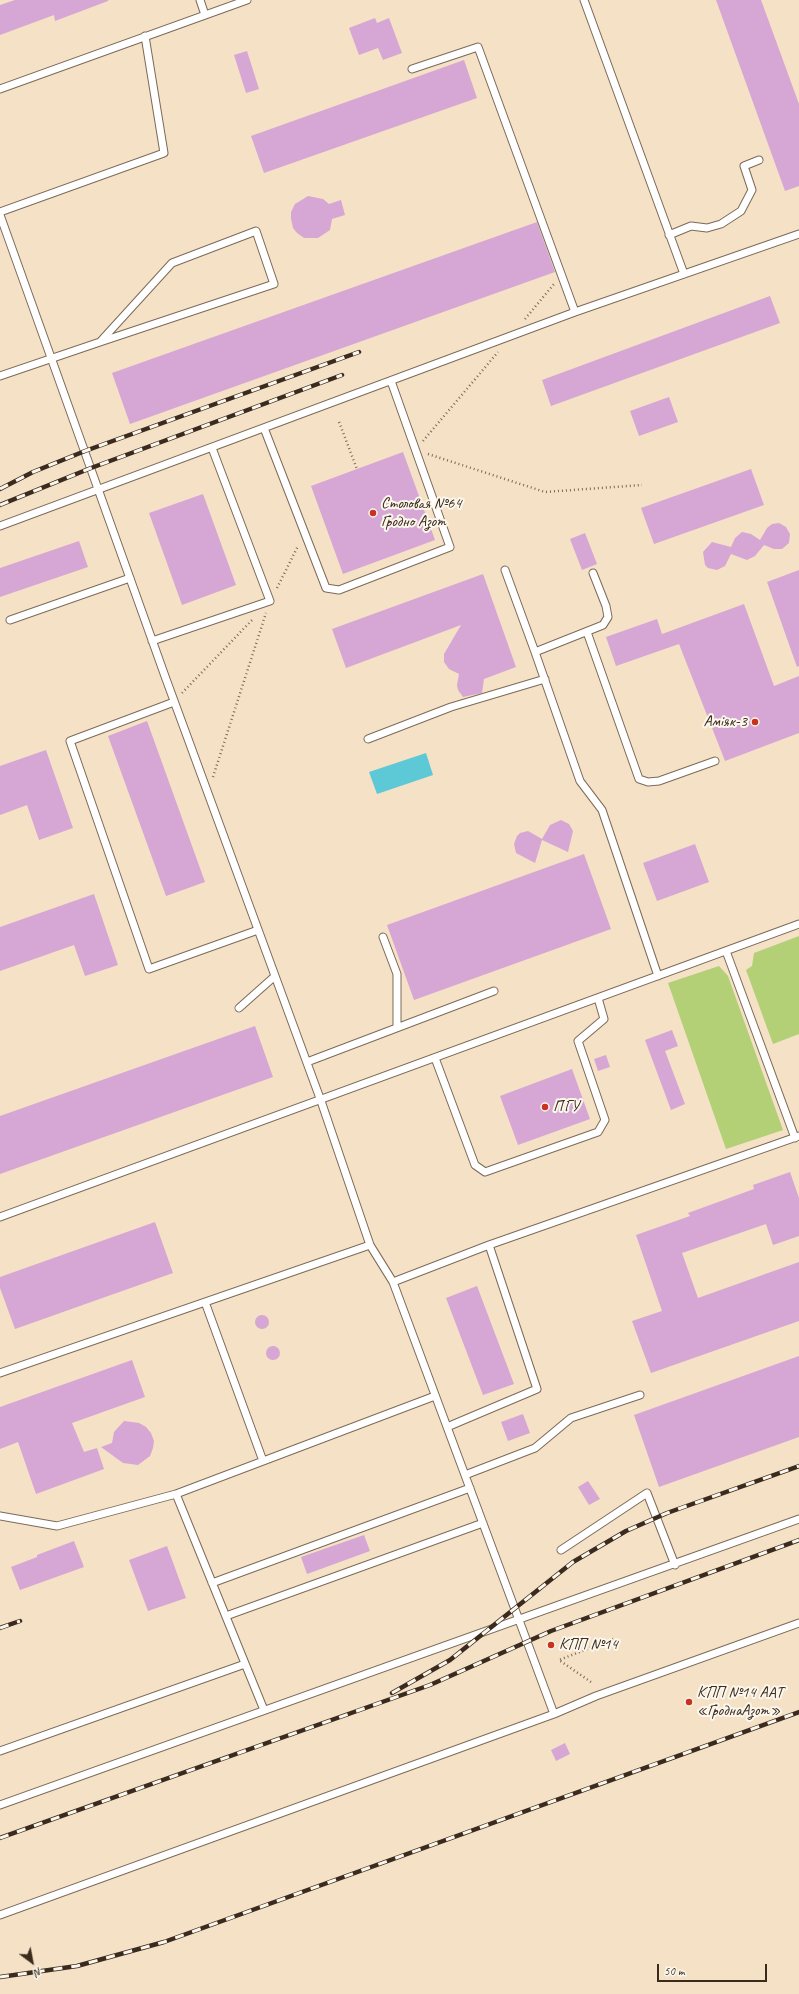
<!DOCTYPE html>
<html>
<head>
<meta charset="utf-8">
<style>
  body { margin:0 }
  #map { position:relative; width:799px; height:1994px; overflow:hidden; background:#f4e1c6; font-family:Caveat,sans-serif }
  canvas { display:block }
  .north { position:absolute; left:12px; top:1942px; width:40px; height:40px; -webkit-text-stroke:3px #fbf7ec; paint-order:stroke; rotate:148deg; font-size:11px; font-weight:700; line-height:16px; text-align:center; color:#3b2a1e }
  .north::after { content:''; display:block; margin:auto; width:14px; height:18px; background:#3b2a1e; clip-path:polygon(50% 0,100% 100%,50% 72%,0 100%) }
  .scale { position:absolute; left:657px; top:1964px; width:110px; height:18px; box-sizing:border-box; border:2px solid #3b2a1e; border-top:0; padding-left:5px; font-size:12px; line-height:14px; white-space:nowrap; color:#3b2a1e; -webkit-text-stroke:3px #fbf7ec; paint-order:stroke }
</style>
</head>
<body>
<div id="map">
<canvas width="799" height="1994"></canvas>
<div class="north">N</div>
<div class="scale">50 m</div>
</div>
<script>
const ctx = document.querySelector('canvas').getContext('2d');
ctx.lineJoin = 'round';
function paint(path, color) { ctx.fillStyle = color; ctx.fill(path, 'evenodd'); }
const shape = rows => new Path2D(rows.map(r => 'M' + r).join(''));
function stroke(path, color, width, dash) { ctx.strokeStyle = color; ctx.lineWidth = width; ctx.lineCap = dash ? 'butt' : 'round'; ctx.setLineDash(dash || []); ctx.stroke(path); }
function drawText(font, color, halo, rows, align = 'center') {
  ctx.font = font + ' Caveat,sans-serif'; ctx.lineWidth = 4; ctx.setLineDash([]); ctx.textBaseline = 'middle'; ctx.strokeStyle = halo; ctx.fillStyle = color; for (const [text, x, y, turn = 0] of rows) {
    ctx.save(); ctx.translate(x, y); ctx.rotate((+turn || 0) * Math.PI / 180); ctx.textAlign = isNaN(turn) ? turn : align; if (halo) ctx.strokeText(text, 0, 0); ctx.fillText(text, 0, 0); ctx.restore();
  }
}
paint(shape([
  [799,936,799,1034,773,1044,746,970,752,966,754,953],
  [719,966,728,976,783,1130,726,1149,668,983]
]), '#b3d076');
paint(shape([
  [426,753,433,775,377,794,369,772]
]), '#5dc8d6');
paint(shape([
  [15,0,108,0,108,1,55,21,54,15,0,35,0,5],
  [716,0,761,0,799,104,799,186,785,191],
  [375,18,377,23,389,18,402,53,383,60,378,48,359,55,349,28],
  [247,51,259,89,246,93,234,55],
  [464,60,477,98,264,173,251,136],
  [308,196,323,199,329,204,341,200,345,215,332,219,330,230,318,238,304,238,297,233,293,228,291,219,291,212,295,204],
  [537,222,555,272,130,424,112,373],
  [770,296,780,323,551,406,542,380],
  [669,397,678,422,639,436,630,411],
  [403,452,435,540,343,574,311,486],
  [751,469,764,505,654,544,641,508],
  [203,494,236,585,182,605,149,513],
  [779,523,786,527,790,534,789,543,782,549,774,549,764,545,755,556,747,560,731,554,725,566,717,570,708,568,705,565,703,552,712,542,731,547,735,538,742,532,751,534,760,540,767,528,772,524],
  [585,533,597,564,582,570,570,539],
  [79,541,88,567,0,597,0,568],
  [799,570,799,666,797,667,767,582],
  [483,574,516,667,484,679,482,693,463,697,458,690,457,685,459,674,449,669,444,662,444,654,461,625,346,668,332,629],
  [744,604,774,686,799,676,799,733,725,761,679,644,616,666,606,637,657,619,662,634],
  [147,721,205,882,166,896,108,736],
  [46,750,73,828,39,840,27,805,0,815,0,766],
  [561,820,569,824,573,831,568,852,542,840,535,863,516,853,514,844,517,836,520,833,528,831,542,839,550,825],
  [695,844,709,882,657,901,643,863],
  [584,854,611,929,414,1000,387,925],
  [94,894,118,965,85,976,74,945,0,971,0,927],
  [255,1026,273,1077,0,1174,0,1116],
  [672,1030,678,1046,665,1051,685,1104,671,1110,645,1040],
  [606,1055,610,1067,598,1071,594,1059],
  [572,1069,590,1119,518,1145,500,1096],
  [790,1172,799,1198,799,1236,773,1245,766,1224,682,1253,698,1298,799,1262,799,1321,651,1373,632,1321,662,1311,636,1235,690,1216,688,1213,754,1189,753,1185],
  [155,1222,173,1273,15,1329,0,1288,0,1277],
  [477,1286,514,1384,483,1395,446,1298],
  '255 1322a7 7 0 1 1 14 0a7 7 0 1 1-14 0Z',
  '266 1353a7 7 0 1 1 14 0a7 7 0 1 1-14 0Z',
  [799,1356,799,1437,659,1487,634,1415],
  [132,1360,145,1397,72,1423,84,1452,97,1448,104,1469,36,1494,18,1442,0,1449,0,1407],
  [523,1414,530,1433,508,1441,501,1422],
  [124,1421,139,1423,146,1427,151,1433,154,1441,153,1448,150,1456,138,1465,123,1463,101,1447,112,1443,114,1432],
  [588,1481,600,1499,589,1505,578,1487],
  [364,1535,370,1551,307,1574,301,1557],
  [74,1541,84,1567,20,1590,11,1567,37,1557,37,1555],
  [167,1546,186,1598,148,1611,129,1560],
  [565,1743,570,1754,556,1761,551,1750]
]), '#d6a7d4');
const service = shape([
  [200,0,205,15],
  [584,0,684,274],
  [412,69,478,47,575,312],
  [0,89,247,0],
  [0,212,164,153,145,36],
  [0,215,166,679,321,1101,370,1245,393,1282,554,1714],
  [669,235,691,226,707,228,721,224,741,211,752,190,744,166,759,160],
  [0,376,100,342,172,263,256,231,274,284,100,342],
  [264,428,326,588,339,590,450,547,391,381],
  [0,526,575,312,799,234],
  [505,570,535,652],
  [593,573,606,606,608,617,603,625,535,652,580,781,602,810,658,976],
  [10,620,130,578],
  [587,632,639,779,648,782,659,781,715,761],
  [152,641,270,601,212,448],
  [174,702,70,741,149,969,258,930],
  [368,739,451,707,545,679],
  [383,937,397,974,397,1027],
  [726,951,795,1138],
  [239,1008,275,976],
  [435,1058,475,1165,485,1172,598,1132,605,1120,578,1041,604,1019,598,998],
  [307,1062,494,991],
  [0,1217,799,924],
  [393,1282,489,1245,799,1136],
  [205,1302,263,1461],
  [0,1373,370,1245],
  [447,1427,537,1389,489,1245],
  [465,1475,535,1448,571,1418,640,1395],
  [176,1494,264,1710],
  [0,1516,57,1526,176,1494,435,1396],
  [561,1550,647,1493,675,1565],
  [212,1583,470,1488],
  [226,1616,483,1523],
  [0,1751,245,1664],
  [0,1805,799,1519],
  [0,1915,554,1714,596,1696,799,1623]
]);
stroke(service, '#7c6a59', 9);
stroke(shape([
  [525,319,554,284],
  [339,422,357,469],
  [423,441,498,352],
  [428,454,545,492,642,485],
  [277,588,298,546],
  [182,693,253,619],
  [213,777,266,613],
  [591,1682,559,1660,613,1639]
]), '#7c6a59', 2.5, [1, 3]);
stroke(service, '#fff', 7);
const rail = shape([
  [0,489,33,472,85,451,359,352],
  [0,505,91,468,342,375],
  [0,1628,20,1621],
  [392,1693,450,1660,573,1562,626,1531,667,1513,799,1466],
  [0,1838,430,1685,551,1631,799,1540],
  [0,1977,77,1966,164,1942,799,1712]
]);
stroke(rail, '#3b2a1e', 4.5);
stroke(rail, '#fbf7ec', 3, [9]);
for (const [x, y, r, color] of [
  [373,513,4,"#c8321e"],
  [755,722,4,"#c8321e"],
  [545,1107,4,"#c8321e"],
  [551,1645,4,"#c8321e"],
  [689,1702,4,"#c8321e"]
]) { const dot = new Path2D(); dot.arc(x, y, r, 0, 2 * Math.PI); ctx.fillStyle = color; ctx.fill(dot); stroke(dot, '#fbf7ec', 1.5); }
drawText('16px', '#3b2a1e', '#fbf7ec', [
  ["Столовая №64",381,504],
  ["Гродно Азот",381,522],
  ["Аміяк-3",747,722,"right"],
  ["ПГУ",553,1107],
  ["КПП №14",559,1645],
  ["КПП №14 ААТ",697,1693],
  ["«ГроднаАзот»",697,1711]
], 'left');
</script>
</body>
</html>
